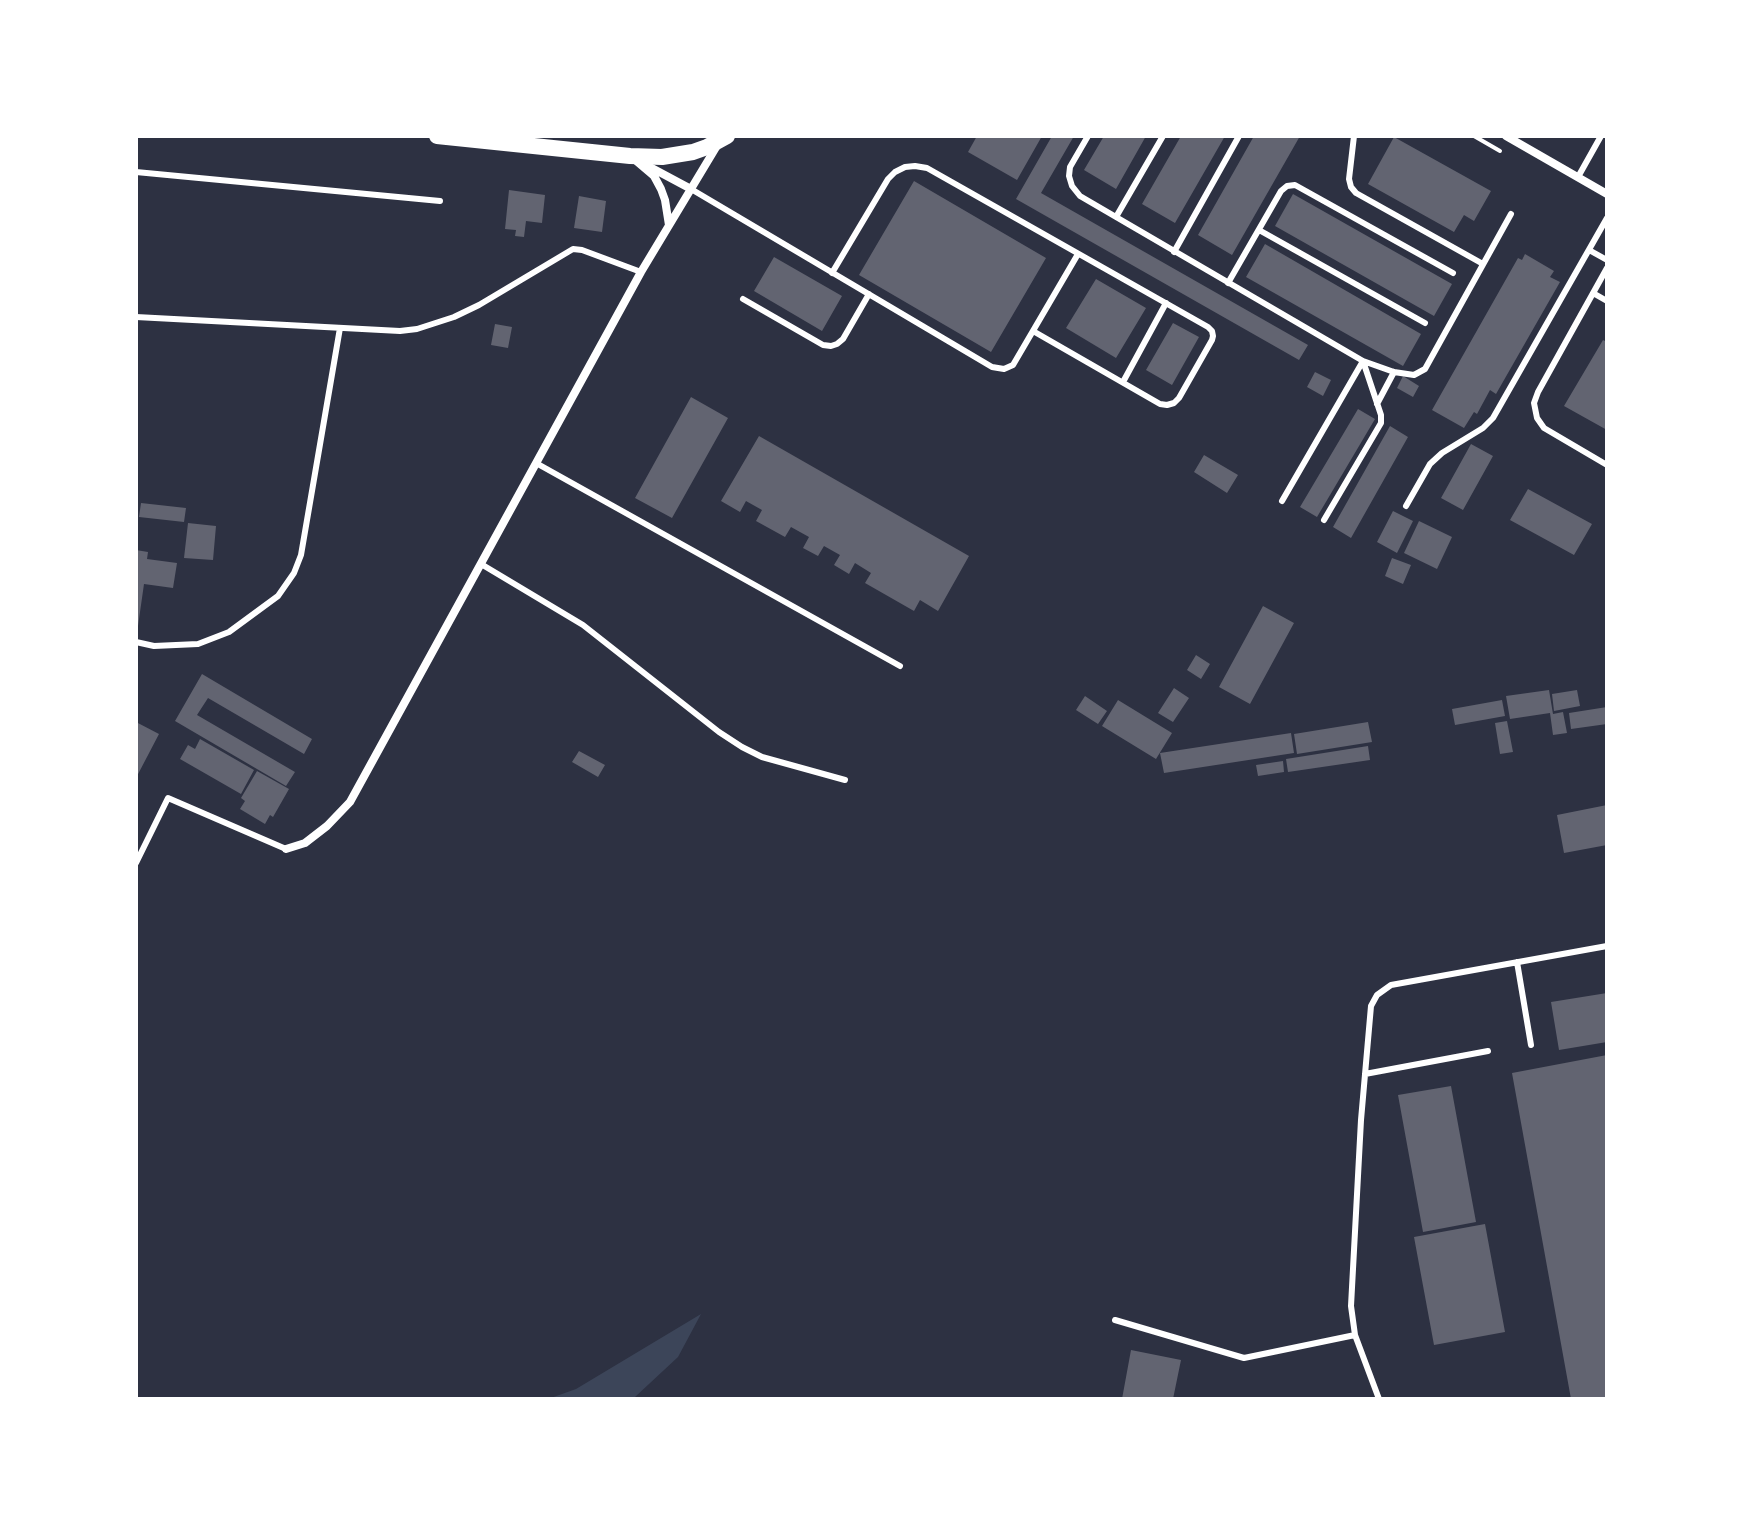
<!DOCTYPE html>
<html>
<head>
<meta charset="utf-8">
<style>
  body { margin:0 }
  #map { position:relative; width:1743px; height:1535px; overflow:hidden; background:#2d3142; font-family:Arial,sans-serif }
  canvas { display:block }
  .frame { position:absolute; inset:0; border:138px solid #fff; pointer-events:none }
</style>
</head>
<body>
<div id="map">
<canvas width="1743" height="1535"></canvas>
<div class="frame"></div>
</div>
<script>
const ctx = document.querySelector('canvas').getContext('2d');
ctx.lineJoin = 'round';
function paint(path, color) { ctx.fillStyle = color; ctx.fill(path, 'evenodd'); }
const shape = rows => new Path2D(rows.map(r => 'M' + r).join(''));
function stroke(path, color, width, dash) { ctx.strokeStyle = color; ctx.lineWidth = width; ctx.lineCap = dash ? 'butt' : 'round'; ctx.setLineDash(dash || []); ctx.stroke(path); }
paint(shape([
  [701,1314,678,1357,635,1397,631,1399,548,1399,576,1389]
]), '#3c4559');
paint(shape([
  [977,136,1042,136,1017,180,968,152],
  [1052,136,1074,136,1041,193,1308,345,1299,360,1016,199],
  [1104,136,1146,136,1116,189,1084,170],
  [1181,136,1225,136,1175,223,1142,204],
  [1254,136,1300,136,1232,255,1198,235],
  [1394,137,1491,191,1474,221,1464,215,1454,232,1368,184],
  [914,181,1046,258,991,352,859,275],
  [509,190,545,195,542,223,526,221,524,237,515,236,516,230,505,229],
  [1293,194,1452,284,1434,316,1275,226],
  [579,196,606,201,602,232,574,228],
  [1265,244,1421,334,1403,366,1246,277],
  [1525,254,1554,271,1550,277,1560,282,1496,394,1490,390,1477,414,1474,412,1464,428,1432,410,1518,258,1522,260],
  [774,257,842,296,822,331,754,291],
  [1096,279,1146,308,1116,358,1066,328],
  [1173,323,1199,337,1172,385,1146,370],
  [495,324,512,327,508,348,491,345],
  [1603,340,1607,342,1607,430,1564,406],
  [1315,372,1331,380,1323,396,1307,387],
  [1403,376,1419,386,1413,397,1397,388],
  [691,397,728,418,672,518,635,498],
  [1358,409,1375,419,1317,517,1300,507],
  [1390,426,1408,437,1351,538,1333,527],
  [759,436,969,556,938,611,920,600,914,611,865,583,871,573,855,563,849,574,834,565,840,555,824,546,818,556,803,548,809,537,791,527,785,537,756,521,762,510,746,501,740,512,721,501],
  [1471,444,1493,456,1463,510,1441,498],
  [1204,455,1238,475,1227,493,1194,472],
  [1528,489,1592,524,1574,555,1510,520],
  [141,503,186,508,184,522,139,517],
  [1393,511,1413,521,1397,553,1377,542],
  [1419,521,1452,537,1437,569,1404,553],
  [188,523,216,526,213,560,184,558],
  [136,550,148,552,147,559,177,563,173,588,144,584,138,626,136,625],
  [1392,558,1411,565,1403,584,1385,576],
  [1263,606,1294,623,1250,704,1219,687],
  [1196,655,1210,664,1201,679,1187,670],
  [202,674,312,739,304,754,208,698,197,715,295,772,286,786,175,721],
  [1174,688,1189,698,1173,722,1158,713],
  [1549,690,1553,714,1563,712,1567,733,1553,735,1550,713,1510,719,1506,696],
  [1577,690,1580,706,1554,711,1552,694],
  [1085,696,1107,711,1098,724,1076,710],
  [1118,700,1172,733,1156,759,1102,726],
  [1502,700,1505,716,1455,725,1452,709],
  [1607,707,1607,724,1571,729,1569,713],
  [1507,721,1513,752,1500,754,1495,723],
  [136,722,159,734,136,778],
  [1368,722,1372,742,1297,754,1294,734],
  [1291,733,1294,753,1164,773,1160,753],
  [200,739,254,770,241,794,180,759,188,745,195,749],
  [1368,746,1370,760,1288,772,1286,759],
  [579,751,605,765,598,777,572,762],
  [1283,761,1284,772,1258,776,1256,765],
  [257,771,289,789,273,817,270,815,265,824,240,809,245,801,241,798],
  [1607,805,1607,845,1564,853,1557,815],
  [1607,993,1607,1042,1559,1050,1551,1002],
  [1607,1055,1607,1399,1571,1399,1512,1073],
  [1451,1086,1476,1222,1423,1232,1398,1095],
  [1485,1224,1505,1332,1434,1345,1414,1237],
  [1131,1350,1181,1360,1173,1399,1122,1399]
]), '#626471');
stroke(shape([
  [1474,136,1500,151]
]), '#fff', 4);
stroke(shape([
  [1088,136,1070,167,1069,176,1072,186,1080,196,1363,361,1381,415,1381,423,1324,520],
  [1354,136,1349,179,1351,187,1356,193,1483,264],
  [136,172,440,201],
  [1578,177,1601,136],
  [691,189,992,367,1004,369,1013,365,1078,254],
  [1116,217,1163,136],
  [1259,230,1425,323],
  [1589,250,1607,260],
  [1174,252,1239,136],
  [1607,268,1538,392,1534,403,1537,418,1544,428,1607,465],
  [832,273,888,179,895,172,905,167,915,166,927,168,1208,327,1212,331,1213,336,1212,340,1179,398,1174,403,1167,405,1160,404,1033,331],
  [1228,283,1281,191,1287,186,1295,185,1453,273],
  [1593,293,1607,301],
  [743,299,823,345,831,346,837,344,843,339,869,294],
  [136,317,400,331,417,329,454,317,479,305,573,249,582,250,641,272],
  [1123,382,1166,303],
  [1377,404,1394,372],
  [536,463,900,666],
  [1282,501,1363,361,1394,372,1414,375,1425,369,1511,214],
  [1406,506,1430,464,1442,453,1483,428,1493,418,1607,218],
  [481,564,583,625,719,732,742,747,762,757,845,780],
  [136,642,154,646,198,644,229,632,278,596,294,573,301,555,340,328],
  [136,863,168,798,286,849],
  [1517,962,1531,1045],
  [1365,1074,1488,1051],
  [1115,1320,1244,1358,1355,1335],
  [1379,1399,1355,1335,1351,1306,1361,1120,1371,1006,1377,995,1391,985,1607,946]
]), '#fff', 6);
stroke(shape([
  [1506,136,1607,194],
  [634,159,654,176,661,189,665,200,669,225],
  [648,166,691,189],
  [286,849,305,843,327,826,350,802,641,272,718,144]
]), '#fff', 8);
stroke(shape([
  [437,136,630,156,662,157,693,152,707,147,727,136]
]), '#fff', 16);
</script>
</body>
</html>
